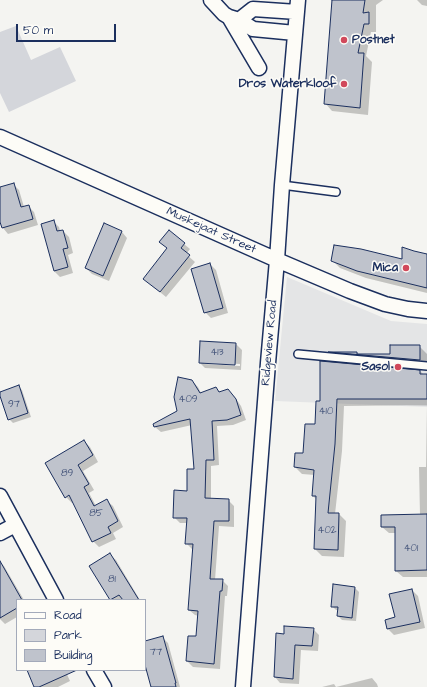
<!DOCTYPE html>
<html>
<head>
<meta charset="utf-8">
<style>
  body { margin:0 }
  #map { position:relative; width:427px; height:687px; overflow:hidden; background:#f4f4f1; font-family:"Architects Daughter",sans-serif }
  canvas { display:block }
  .legend { position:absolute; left:16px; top:599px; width:130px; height:72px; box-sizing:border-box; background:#fdfcf7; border:1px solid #a3aaba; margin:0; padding:5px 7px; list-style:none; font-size:12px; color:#1b2f5e }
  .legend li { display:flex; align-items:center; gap:8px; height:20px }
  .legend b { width:20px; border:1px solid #a3aaba }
  .scale { position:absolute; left:16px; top:24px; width:100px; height:18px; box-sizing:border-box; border:2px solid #1b2f5e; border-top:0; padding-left:5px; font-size:12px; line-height:14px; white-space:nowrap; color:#1b2f5e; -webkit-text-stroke:3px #fdfcf7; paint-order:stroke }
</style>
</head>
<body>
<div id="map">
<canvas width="427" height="687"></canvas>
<ul class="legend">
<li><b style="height:5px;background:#fdfcf7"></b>Road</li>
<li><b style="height:11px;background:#d4d6db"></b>Park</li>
<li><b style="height:11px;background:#bfc3cc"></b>Building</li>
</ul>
<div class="scale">50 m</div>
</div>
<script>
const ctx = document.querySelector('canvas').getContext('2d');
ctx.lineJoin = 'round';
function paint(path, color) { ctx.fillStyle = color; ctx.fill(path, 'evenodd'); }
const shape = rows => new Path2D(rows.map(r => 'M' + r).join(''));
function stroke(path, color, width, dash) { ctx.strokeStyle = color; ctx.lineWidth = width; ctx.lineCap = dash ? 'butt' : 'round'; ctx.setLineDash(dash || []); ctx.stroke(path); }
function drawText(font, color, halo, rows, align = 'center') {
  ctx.font = font + ' "Architects Daughter",sans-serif'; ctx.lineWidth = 3; ctx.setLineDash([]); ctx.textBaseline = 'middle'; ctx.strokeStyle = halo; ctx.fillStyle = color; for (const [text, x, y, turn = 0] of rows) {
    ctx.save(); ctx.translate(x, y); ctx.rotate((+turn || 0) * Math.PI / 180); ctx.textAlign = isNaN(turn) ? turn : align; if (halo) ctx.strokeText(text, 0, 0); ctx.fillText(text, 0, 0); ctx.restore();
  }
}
paint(shape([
  [287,277,391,321,427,324,427,407,275,401]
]), '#e4e5e6');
paint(shape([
  [16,26,31,60,60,47,76,81,9,112,0,93,0,32]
]), '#d4d6db');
paint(shape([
  [333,0,383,0,376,5,376,32,371,32,366,56,372,62,368,115,332,111,325,103],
  [417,0,427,0,427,6,422,5],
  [13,184,19,190,24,207,28,206,34,212,38,225,8,234,3,228,0,219,0,188],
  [54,222,59,227,60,231,63,231,69,237,73,253,68,255,73,273,60,277,54,271],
  [122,232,127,238,109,281,92,274,86,268],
  [161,242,184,244,190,249,186,254,195,262,166,297,150,284,168,249],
  [427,255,427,293,366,278,340,268,332,260,403,261],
  [210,264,216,270,228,313,211,318,205,312],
  [236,344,242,350,241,370,205,368,200,363],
  [204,362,240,364,240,366,204,364],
  [419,346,427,354,427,367,337,359,330,353,357,353,360,355,391,355],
  [420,371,424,375,427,375,427,577,403,577,396,571,396,533,389,533,382,527,420,516,419,467,426,467,427,405,344,406,342,451,335,514,339,514,346,521,344,557,322,556,315,549,317,500,313,496,315,475,302,474,295,467,304,455,316,425,321,402],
  [192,381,198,387,201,393,216,389,220,392,234,396,241,406,246,420,233,425,217,426,219,465,211,466,211,500,228,500,234,506,234,527,219,526,215,580,222,580,228,586,227,596,225,596,220,669,193,667,187,661,197,638,199,616,195,615,189,610,194,549,192,549,186,543,188,523,180,523,174,517,188,492,195,470,192,425,161,432,155,427,178,411],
  [18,386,22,390,31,417,13,423,9,419,0,393],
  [84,441,90,447,98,462,83,471,94,490,89,493,96,506,107,501,113,506,123,527,113,533,116,539,99,547,93,541,74,502,72,503,66,497],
  [110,555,116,560,140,600,111,600,91,567],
  [0,562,4,566,24,600,17,600,17,617,5,624,0,619],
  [355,588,359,592,356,621,342,620,338,616,338,610,336,610,332,606],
  [412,590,418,596,425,628,394,635,388,629,396,618],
  [313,629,319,635,318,651,301,650,299,684,280,683,275,677,285,635],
  [162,637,168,643,180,687,152,687,145,661,145,642],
  [28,670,65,670,70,681,58,687,36,687],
  [372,678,377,684,378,687,322,687,334,684,336,687]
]), '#0003');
const building = shape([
  [332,0,365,0,363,13,369,12,369,24,364,24,358,53,364,53,360,108,324,104,332,0],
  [14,183,21,207,29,205,33,219,2,228,0,222,0,187,14,183],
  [54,220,57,231,63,230,68,248,63,249,68,267,54,271,41,224,54,220],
  [104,223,122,231,103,276,85,268,104,223],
  [169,230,185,243,181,248,190,255,160,292,143,279,167,248,159,242,169,230],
  [334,245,361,249,402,259,402,247,414,251,427,254,427,288,357,271,331,261,334,245],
  [210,263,223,308,204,313,191,269,210,263],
  [200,341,236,343,235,365,199,363,200,341],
  [390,345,420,345,420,360,328,352,357,352,357,354,390,354,390,345],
  [320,361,420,370,420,374,427,374,427,399,337,399,335,444,328,513,339,513,338,550,314,549,316,496,312,496,314,470,294,467,295,453,303,453,305,424,315,424,316,401,320,401,320,361],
  [178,377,192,380,200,393,216,387,219,392,228,389,236,399,241,415,227,420,212,421,214,460,206,460,205,498,229,499,229,521,214,521,210,579,223,579,222,591,220,591,214,664,186,661,188,636,196,636,198,611,188,610,193,544,185,544,187,518,173,518,174,490,187,491,187,469,194,469,190,419,154,427,153,424,177,411,174,397,178,377],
  [19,385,28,413,8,420,0,396,0,392,19,385],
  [84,440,93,455,78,465,89,484,84,487,94,506,107,499,118,521,108,527,111,533,92,542,69,495,65,498,45,463,84,440],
  [427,514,427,570,395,571,395,527,381,527,381,515,427,514],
  [110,553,139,600,123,600,119,595,110,600,89,566,110,553],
  [0,561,22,600,17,600,17,608,0,618,0,561],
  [333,584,355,587,352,618,337,616,338,607,331,607,333,584],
  [412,589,420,622,387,629,385,620,395,617,389,594,412,589],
  [284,626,314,628,312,646,295,645,293,679,274,677,276,633,284,634,284,626],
  [163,636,176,683,175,683,176,687,151,687,145,665,145,641,163,636],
  [27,670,77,670,39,687,34,687,27,670]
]);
paint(building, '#bfc3cc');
stroke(building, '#1b2f5e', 1);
const service = shape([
  [282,185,336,192],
  [298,354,427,366]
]);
const minor = shape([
  [211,0,224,14,229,17,239,20,253,29,295,33],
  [229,17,259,68],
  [239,20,253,9,297,12],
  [0,137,277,260,350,291,385,304,408,309,427,311],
  [0,496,56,600],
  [0,533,15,525],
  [94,670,104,687],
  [243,687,268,363,277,260,282,185,298,0]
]);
stroke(service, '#1b2f5e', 10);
stroke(minor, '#1b2f5e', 17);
stroke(service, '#fdfcf7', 7);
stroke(minor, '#fdfcf7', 14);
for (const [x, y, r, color] of [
  [344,40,4,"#d1495b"],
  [344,84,4,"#d1495b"],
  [406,268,4,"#d1495b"],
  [398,367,4,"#d1495b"]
]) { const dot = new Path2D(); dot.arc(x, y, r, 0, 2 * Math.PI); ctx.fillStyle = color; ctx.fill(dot); stroke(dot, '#fdfcf7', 1.5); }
drawText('10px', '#44547a', null, [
  ["413",217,353],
  ["409",188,400],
  ["97",14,405],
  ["410",326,412],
  ["89",67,474],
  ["85",96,514],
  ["402",327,531],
  ["401",411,549],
  ["81",112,580],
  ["77",156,653]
]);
drawText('bold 12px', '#1b2f5e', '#fdfcf7', [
  ["Postnet",352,40,"left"],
  ["Dros Waterkloof",336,84],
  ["Mica",398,268],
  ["Sasol",390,367]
], 'right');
drawText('12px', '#1b2f5e', '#fdfcf7', [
  ["Muskejaat Street",211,231,24],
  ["Ridgeview Road",270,343,-85]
]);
</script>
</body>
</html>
